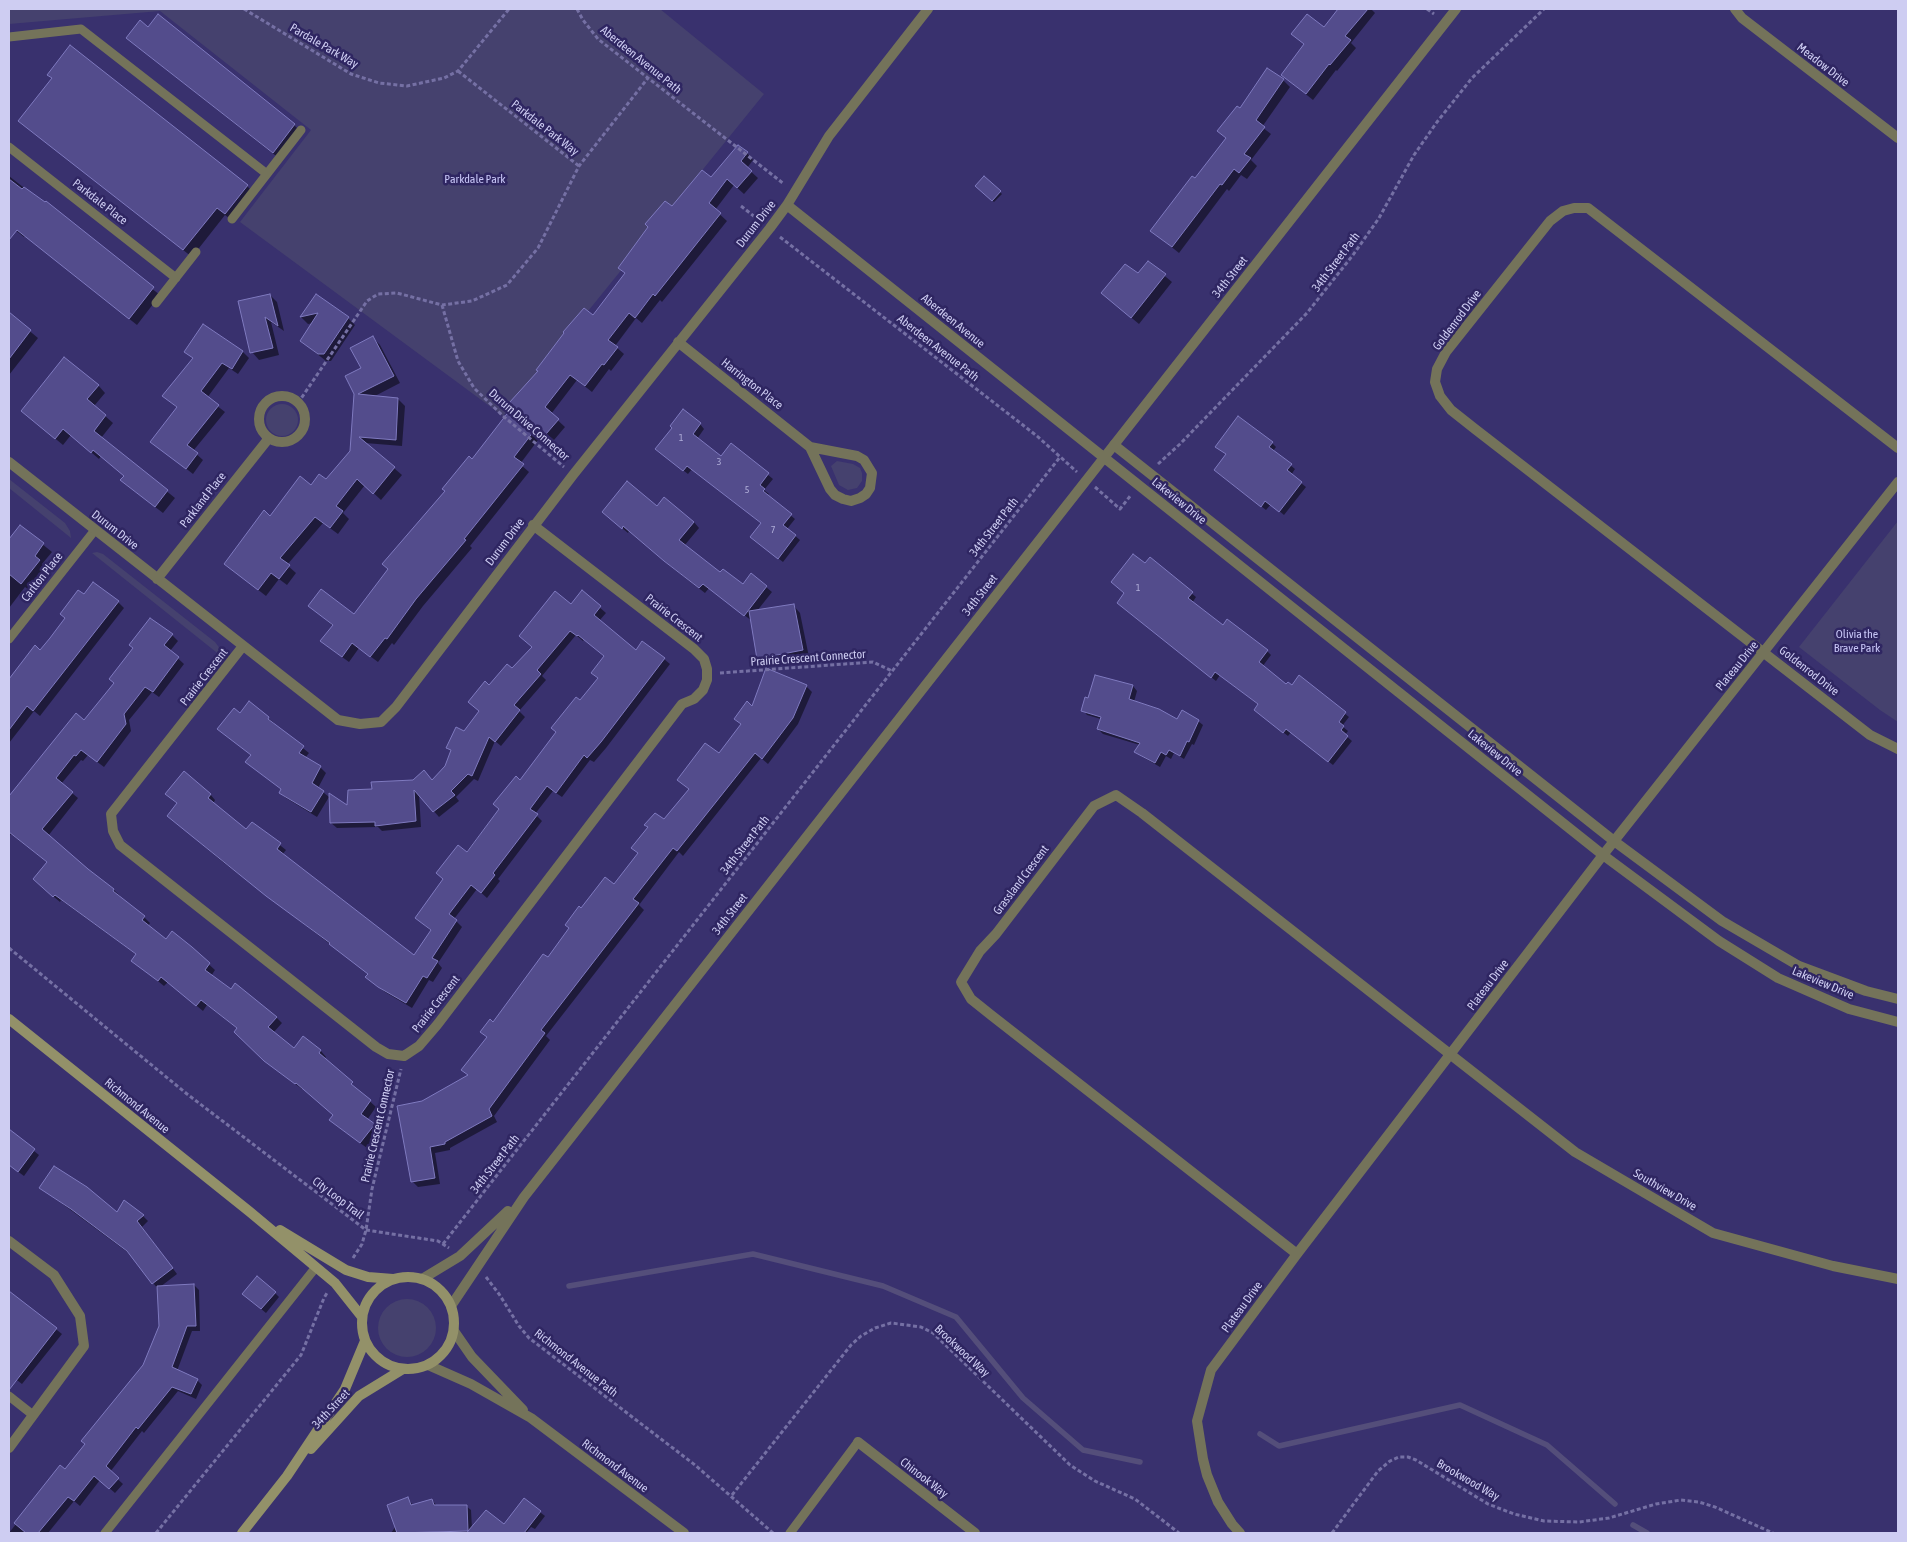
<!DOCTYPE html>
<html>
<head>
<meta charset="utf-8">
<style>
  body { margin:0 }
  #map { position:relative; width:1907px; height:1542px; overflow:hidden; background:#39316e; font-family:"Asap Condensed",sans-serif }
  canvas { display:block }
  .frame { position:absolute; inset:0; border:10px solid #cecdf2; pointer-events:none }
</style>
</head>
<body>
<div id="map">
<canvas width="1907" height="1542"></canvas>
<div class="frame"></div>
</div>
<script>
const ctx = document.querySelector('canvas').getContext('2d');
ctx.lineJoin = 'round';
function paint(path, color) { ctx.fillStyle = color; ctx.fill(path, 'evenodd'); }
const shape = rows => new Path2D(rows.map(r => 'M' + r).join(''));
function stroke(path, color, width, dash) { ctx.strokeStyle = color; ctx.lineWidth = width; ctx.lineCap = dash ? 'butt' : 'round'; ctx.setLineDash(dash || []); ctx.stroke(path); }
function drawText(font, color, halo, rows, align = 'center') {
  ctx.font = font + ' "Asap Condensed",sans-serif'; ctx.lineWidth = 5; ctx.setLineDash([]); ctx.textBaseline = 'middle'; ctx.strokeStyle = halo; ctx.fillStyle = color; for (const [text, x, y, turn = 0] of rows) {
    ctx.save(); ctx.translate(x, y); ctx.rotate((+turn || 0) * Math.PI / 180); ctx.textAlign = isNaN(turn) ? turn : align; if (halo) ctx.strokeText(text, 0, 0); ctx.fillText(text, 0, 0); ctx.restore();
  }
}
paint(shape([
  [9,9,660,9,764,94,503,416,240,222,311,130,160,11,9,24],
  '266 420a16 16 0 1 1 32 0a16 16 0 1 1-32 0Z',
  [837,461,853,464,860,468,862,473,862,481,857,488,848,490,839,485,831,466],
  [9,479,65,523,70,531,71,538,9,488],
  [1898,521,1898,722,1880,710,1799,647],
  [97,552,103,554,215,642,221,650,221,656,92,553],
  '378 1328a29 29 0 1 1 58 0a29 29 0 1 1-58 0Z'
]), '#45416e');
paint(shape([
  [1340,9,1371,9,1375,13,1351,43,1356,48,1337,71,1336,70,1313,100,1282,75],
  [135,45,294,125,301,132,280,159],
  [1267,70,1283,80,1290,87,1262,127,1271,134,1251,160,1257,166,1247,179,1241,175,1229,191,1227,189,1179,253,1159,237,1195,180,1227,139,1219,131,1240,110],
  [48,75,247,186,255,194,233,221,225,215,192,257,28,128,53,79],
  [747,153,753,160,747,168,758,178,744,194,734,185,715,210,727,221,662,302,660,300,642,323,636,318,615,346,624,354,611,371,609,369,592,392,577,380,551,414,565,427,554,440,544,432,520,464,529,472,470,546,472,548,423,606,394,645,392,643,378,662,359,648,349,662,328,647,333,626,310,606,354,616,472,461,593,317,626,274,619,267,672,208],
  [9,176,160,295,137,325,25,236,24,237,9,225],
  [984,178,1002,194,994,202,976,186],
  [1148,262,1172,282,1139,324,1110,300,1138,275],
  [270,295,277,302,284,331,271,322,279,355,259,360,252,352],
  [316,296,348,318,355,325,331,361,326,361,301,341,314,323,308,324,301,317],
  [9,314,38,338,9,375],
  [204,325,243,352,249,358,238,374,229,368,207,398,225,412,193,451,203,460,193,474,152,442,178,408,170,402,194,359,186,351],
  [373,338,380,345,400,383,373,397,398,399,405,406,402,446,365,443,402,475,381,500,365,485,343,513,349,519,338,534,323,523,287,565,296,573,287,585,279,579,266,596,225,564,270,518,311,487,326,481,351,451,355,393],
  [98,385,105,393,94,406,113,423,101,438,175,498,163,513,129,487,122,480,125,476,101,456,99,459,71,435,63,445,22,411],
  [700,424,704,429,697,439,722,458,732,445,773,479,764,490,769,494,767,496,795,519,787,529,800,540,783,562,756,541,762,524,692,469,688,474,661,453],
  [1272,443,1276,447,1273,451,1295,469,1291,475,1306,487,1284,515,1271,504,1266,510,1220,475,1227,455,1217,447],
  [657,508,694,522,699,528,684,546,721,574,743,586,766,587,772,592,757,611,793,605,800,613,809,657,765,665,758,658,752,621,709,588,705,593,670,566,629,531,628,533,609,517],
  [20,526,52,552,42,564,47,569,30,591,25,587,9,608,9,540],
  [1150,559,1196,597,1192,603,1223,627,1267,651,1271,655,1262,667,1287,686,1292,686,1299,677,1349,717,1342,726,1348,731,1345,735,1352,741,1333,765,1291,732,1288,736,1260,714,1259,705,1220,675,1216,681,1122,607,1125,594,1112,582,1145,565],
  [582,592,606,613,599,621,636,652,664,659,670,664,606,748,594,762,590,760,562,797,553,791,535,814,542,821,498,879,500,881,487,898,477,889,454,919,462,927,438,963,442,968,433,982,429,980,412,1008,385,992,372,982,369,974,223,862,174,821,178,804,167,794,210,794,215,800,213,804,246,831,252,823,286,850,282,855,415,957,431,931,416,918,599,678,605,657,584,639,583,641,576,635,542,676,546,680,519,711,525,717,501,746,495,741,478,781,474,779,456,797,459,801,439,817,419,794,421,827,382,831,378,827,337,828,331,823,349,807,373,790,433,781,446,767,452,752,448,748,465,732,480,712,489,686,512,670,572,605],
  [84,596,118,602,124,608,40,716,34,711,9,743,9,681,35,647,41,652],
  [172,635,178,641,170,651,184,664,159,697,152,692,129,720,131,731,104,767,88,755,83,761,81,760,61,784,78,798,48,836,87,870,114,890,120,896,119,897,144,917,150,923,148,926,167,940,191,948,215,970,211,976,231,991,236,985,277,1018,282,1023,273,1033,294,1050,303,1038,321,1051,326,1057,324,1059,376,1107,367,1120,380,1131,367,1148,337,1126,334,1115,303,1088,302,1089,272,1066,238,1029,207,1005,203,1011,168,982,164,986,133,961,137,955,61,900,60,902,40,885,48,863,11,834,9,837,9,798,76,715,85,722],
  [1096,677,1133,686,1137,691,1134,702,1178,720,1198,721,1203,725,1194,745,1192,744,1184,759,1174,753,1171,759,1166,756,1160,767,1141,756,1136,752,1140,745,1103,734,1098,729,1101,719,1087,715,1083,710,1089,699],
  [806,686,812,692,798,724,768,764,761,758,683,856,679,852,639,905,644,910,546,1036,550,1040,494,1116,497,1122,450,1148,450,1150,435,1153,440,1184,418,1187,413,1182,422,1103,469,1076,488,1038,482,1032,493,1023,548,959,571,928,581,910,614,886,639,854,633,848,664,821,690,790,678,780,719,755,742,725,735,719,753,708],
  [240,715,268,718,274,723,273,724,309,753,305,758,320,767,326,773,318,788,329,797,317,817,286,798,280,793,282,790,247,762,252,755,225,735],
  [9,1131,39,1155,24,1176,9,1165],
  [41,1188,118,1214,143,1216,148,1221,142,1227,177,1274,160,1287,194,1285,199,1290,200,1331,192,1331,177,1371,197,1380,202,1385,196,1399,178,1391,144,1433,142,1431,110,1472,123,1484,115,1493,100,1480,80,1506,74,1501,48,1533,9,1533,60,1467,65,1471,144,1366,160,1326,158,1289,130,1254],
  [9,1292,62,1334,22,1384,9,1374,9,1352,22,1335,9,1325],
  [275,1293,279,1297,266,1313,248,1298],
  [408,1499,413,1505,432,1500,437,1506,466,1506,471,1510,472,1529,505,1526,524,1500,545,1516,535,1529,531,1527,526,1533,476,1533,472,1529,472,1533,391,1533,396,1526]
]), '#0007');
stroke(shape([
  [569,1286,753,1254,883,1286,956,1317,1023,1398,1083,1450,1140,1462],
  [1260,1434,1279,1446,1460,1405,1547,1445,1615,1504],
  [1633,1525,1647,1533]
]), '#544e7a', 5.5);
const building = shape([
  [1338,9,1368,9,1345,36,1351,40,1330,65,1329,64,1306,94,1281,75,1304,44,1291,34,1307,14,1324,27,1338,9],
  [158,14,295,124,273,153,126,38,140,20,148,27,158,14],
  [70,45,248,185,225,214,217,208,183,250,18,121,52,78,47,75,70,45],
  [1267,68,1284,79,1256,120,1265,127,1244,154,1251,158,1239,173,1234,169,1222,185,1220,184,1172,247,1150,231,1192,176,1195,178,1226,138,1217,131,1237,106,1240,108,1267,68],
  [738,145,748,152,741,161,752,171,737,188,727,179,709,203,721,213,655,296,653,294,635,318,629,313,608,340,618,347,604,365,602,364,585,386,570,375,545,407,559,419,546,434,537,427,514,457,524,464,464,539,466,540,416,599,387,639,385,638,370,657,352,643,342,657,320,641,333,625,308,606,321,589,354,614,388,569,382,564,445,491,442,489,469,456,472,459,513,406,509,403,538,371,536,370,564,333,563,332,584,308,593,315,625,273,618,268,648,227,645,224,665,201,672,206,702,170,711,177,738,145],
  [984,176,1001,191,992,201,975,186,984,176],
  [9,179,22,189,24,187,45,202,46,201,154,287,129,319,17,230,9,240,9,179],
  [1148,261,1166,274,1131,318,1101,293,1125,264,1138,273,1148,261],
  [270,294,278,326,265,317,273,348,250,353,238,301,270,294],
  [316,294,349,317,324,354,318,354,300,341,318,313,300,317,316,294],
  [9,312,31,330,9,359,9,312],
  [203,324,243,351,232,369,222,363,201,391,219,405,187,445,198,453,186,469,150,442,177,407,162,396,193,358,184,352,203,324],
  [373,336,394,376,358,394,398,398,396,440,359,437,395,467,373,494,357,479,336,506,343,511,330,528,315,517,280,558,290,565,279,579,271,573,258,590,224,564,264,510,270,516,300,476,311,485,319,474,326,479,350,451,354,394,345,376,361,368,350,348,373,336],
  [64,357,99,385,87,399,106,415,94,431,168,490,155,507,120,480,124,476,93,450,91,453,63,429,55,439,21,411,64,357],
  [683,409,701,423,693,434,721,456,731,443,769,473,760,485,765,489,763,491,792,514,783,525,796,535,778,559,750,537,761,523,687,466,683,471,655,449,672,428,670,426,683,409],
  [1238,416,1273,442,1269,447,1292,464,1287,470,1302,482,1279,512,1265,501,1261,507,1214,470,1226,454,1215,447,1238,416],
  [627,481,657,506,664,497,694,522,679,540,720,572,723,569,743,584,751,573,767,586,744,616,703,584,699,588,664,561,623,526,622,529,602,512,627,481],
  [20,525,44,543,35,556,40,560,21,584,9,574,9,539,20,525],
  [1133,554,1145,563,1150,557,1193,592,1188,598,1223,625,1227,619,1268,650,1259,662,1286,684,1288,682,1292,685,1299,675,1346,712,1339,722,1344,726,1341,730,1348,736,1328,762,1286,729,1283,733,1254,710,1258,704,1215,672,1211,678,1117,603,1124,593,1111,582,1133,554],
  [93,582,119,601,33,711,27,706,9,730,9,679,35,645,40,650,50,638,65,618,60,614,78,590,84,594,93,582],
  [582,590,601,606,594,615,636,650,642,641,665,658,601,742,587,758,584,755,556,793,547,786,530,809,538,814,493,873,495,875,481,893,471,885,449,914,457,920,432,958,438,961,427,978,423,976,406,1003,378,987,365,977,368,974,329,944,330,943,266,896,167,816,177,803,165,794,184,771,211,794,208,798,246,829,252,822,281,843,277,849,414,955,431,930,415,918,443,879,436,873,458,845,467,852,499,809,493,804,516,776,520,780,556,732,551,728,576,697,580,700,598,678,591,673,604,656,578,635,577,636,570,631,537,670,541,674,514,705,520,710,495,742,489,737,472,776,468,774,451,791,455,795,433,812,414,790,416,821,375,826,375,822,330,823,329,793,347,805,348,790,372,789,371,782,413,780,424,770,432,780,445,766,451,750,446,748,456,727,464,731,479,711,468,702,485,681,489,685,507,664,512,668,532,647,519,636,555,591,571,604,582,590],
  [794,604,803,650,757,659,749,611,794,604],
  [150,618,173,634,164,645,179,657,153,692,145,687,124,714,126,724,97,762,81,750,76,756,74,755,56,778,73,792,42,829,88,869,114,889,113,891,145,916,142,920,166,939,172,931,192,947,210,963,205,970,231,989,235,983,277,1017,268,1027,294,1048,303,1036,321,1050,319,1053,353,1082,351,1084,371,1100,361,1114,375,1124,360,1143,329,1120,333,1115,296,1083,295,1084,264,1061,234,1032,237,1028,201,1000,196,1006,161,977,158,981,131,961,136,954,55,895,53,897,33,879,47,862,9,832,9,796,76,713,84,720,114,683,109,679,133,648,129,645,150,618],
  [766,668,807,685,793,718,762,759,755,753,677,851,673,848,633,899,639,903,541,1030,545,1033,489,1109,492,1116,445,1142,445,1144,430,1147,435,1178,411,1182,397,1106,422,1101,468,1075,461,1070,487,1037,480,1032,490,1019,493,1022,543,954,548,957,569,928,565,925,579,906,581,908,605,877,614,884,638,853,631,848,648,827,644,825,655,813,664,819,689,789,677,780,705,743,719,753,741,724,734,719,747,701,752,706,766,668],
  [1095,675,1133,685,1129,699,1159,709,1177,719,1182,710,1199,720,1189,742,1187,741,1180,756,1169,750,1166,755,1161,752,1155,763,1134,752,1140,743,1097,729,1101,717,1081,711,1085,697,1088,698,1095,675],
  [249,701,269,717,268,719,304,746,299,753,321,766,312,783,324,791,311,812,279,793,281,789,245,762,251,755,217,729,234,708,240,713,249,701],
  [9,1129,35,1149,18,1172,9,1165,9,1129],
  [54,1166,87,1187,117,1212,124,1200,144,1215,137,1221,173,1268,152,1284,127,1251,71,1209,39,1188,54,1166],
  [257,1276,276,1292,261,1309,242,1294,257,1276],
  [194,1284,196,1326,187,1326,172,1367,198,1379,191,1394,172,1387,138,1429,136,1427,106,1466,119,1478,109,1489,94,1476,74,1501,68,1497,38,1533,26,1533,14,1523,60,1465,65,1469,85,1444,81,1441,143,1365,159,1326,157,1286,194,1284],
  [9,1291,57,1328,9,1390,9,1291],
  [408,1497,411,1505,432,1499,434,1505,467,1505,468,1531,486,1510,504,1524,524,1498,541,1511,524,1533,467,1533,468,1531,397,1533,387,1505,408,1497]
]);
paint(building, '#534c8c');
stroke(building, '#7f7abf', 1);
stroke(shape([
  [244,9,351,74,379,83,407,86,444,78,458,71,509,9],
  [577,9,583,20,598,39,784,184],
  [1427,9,1434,14],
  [458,71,579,166],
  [741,206,760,221],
  [780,237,1037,436,1077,472],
  [442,305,458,361,474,388,503,416,564,467],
  [298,403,367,301,378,294,397,293,442,305,472,301,507,285,538,248,579,166,648,78],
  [1158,464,1180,444,1307,313,1353,255,1379,218,1414,155,1437,122,1472,78,1544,9],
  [1095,487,1120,509,1131,495],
  [720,673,873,662,892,671],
  [9,948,187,1094,366,1230,438,1241,449,1248],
  [443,1244,1060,457],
  [353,1258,362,1244,366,1230,372,1189,401,1069],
  [486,1277,499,1294,519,1326,529,1338,695,1465,773,1533],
  [732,1495,851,1345,861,1336,875,1328,891,1323,921,1327,933,1333,1070,1465,1095,1481,1135,1499,1179,1533],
  [156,1533,301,1355,324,1298,327,1293],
  [1332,1533,1378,1471,1390,1461,1399,1457,1408,1457,1416,1460,1488,1504,1514,1514,1544,1521,1579,1522,1609,1518,1656,1504,1681,1500,1699,1502,1715,1507,1773,1533]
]), '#7570a4', 3, [4, 2.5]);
stroke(shape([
  [9,37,81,29,267,174],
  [9,147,176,278],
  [232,219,301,130],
  [156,303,196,252],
  [9,639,95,530],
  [9,1396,33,1415],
  [105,1533,316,1267],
  [790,1533,858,1442]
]), '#74735a', 9);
stroke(shape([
  [1735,9,1742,18,1898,138],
  [787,205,1603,855,1719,941,1778,978,1849,1009,1898,1022],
  [678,342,810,447],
  '259 419a23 23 0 1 1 46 0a23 23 0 1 1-46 0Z',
  [1114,445,1614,841,1722,921,1799,966,1866,991,1898,999],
  [810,447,857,456,864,460,872,473,870,488,866,494,860,498,851,501,843,499,835,495,830,489,810,447],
  [1898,448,1588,208,1574,208,1563,211,1550,221,1446,352,1437,369,1435,382,1440,396,1451,410,1475,429,1870,735,1898,749],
  [9,462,338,720,360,724,381,722,396,707,573,475,770,228,787,205,829,136,928,9],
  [157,579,269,438],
  [243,646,111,814,113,831,120,845,376,1047,388,1054,404,1056,419,1046,437,1025,682,704,694,699,703,690,707,680,707,669,704,659,694,649,533,525],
  [9,1241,54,1275,80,1316,84,1346,9,1448],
  [1297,1254,991,1015,971,999,961,982,980,951,996,934,1094,806,1116,795,1142,813,1575,1152,1713,1233,1833,1266,1898,1279],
  [858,1442,975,1533],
  [1240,1533,1232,1524,1218,1502,1207,1475,1203,1459,1197,1421,1211,1370,1297,1254,1603,855,1898,482]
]), '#74735a', 10);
stroke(shape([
  [422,1279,460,1256,508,1211],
  [451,1306,524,1197,1456,9],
  [454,1331,472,1357,523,1410],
  [428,1365,471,1384,531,1418,684,1533]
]), '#74735a', 10);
stroke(shape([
  [9,1019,250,1212,335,1283,362,1317],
  [280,1230,346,1270,368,1277,393,1279],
  '362 1323a46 46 0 1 1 92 0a46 46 0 1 1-92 0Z',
  [311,1449,359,1396,403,1369],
  [242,1533,287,1476,345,1389,365,1341]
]), '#939169', 10);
drawText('10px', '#afadd8', null, [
  ["1",681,438],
  ["3",719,462],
  ["5",747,490],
  ["7",773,530],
  ["1",1138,588]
]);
drawText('12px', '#cecdf2', '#2f2662', [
  ["Pardale Park Way",324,46,30],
  ["Aberdeen Avenue Path",641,60,39],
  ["Meadow Drive",1823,65,38],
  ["Parkdale Park Way",545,128,38],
  ["Parkdale Place",100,202,38],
  ["Durum Drive",756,224,-52],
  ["34th Street Path",1336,262,-53],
  ["34th Street",1230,277,-52],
  ["Goldenrod Drive",1457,320,-53],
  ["Aberdeen Avenue",953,321,39],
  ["Aberdeen Avenue Path",938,348,38],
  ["Harrington Place",752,384,38],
  ["Durum Drive Connector",529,425,41],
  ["Parkland Place",203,500,-52],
  ["Lakeview Drive",1179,501,39],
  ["34th Street Path",994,527,-52],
  ["Durum Drive",115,530,38],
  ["Durum Drive",505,542,-53],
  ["Carlton Place",42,577,-52],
  ["34th Street",980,595,-52],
  ["Prairie Crescent",674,618,38],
  ["Prairie Crescent Connector",808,658,-4],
  ["Plateau Drive",1737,666,-51],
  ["Goldenrod Drive",1809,671,38],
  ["Prairie Crescent",204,677,-52],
  ["Lakeview Drive",1495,753,39],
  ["34th Street Path",745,845,-52],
  ["Grassland Crescent",1021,880,-53],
  ["34th Street",730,914,-52],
  ["Lakeview Drive",1823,983,23],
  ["Plateau Drive",1488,985,-53],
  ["Prairie Crescent",436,1004,-52],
  ["Richmond Avenue",137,1106,39],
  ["Prairie Crescent Connector",378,1126,-77],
  ["34th Street Path",495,1164,-52],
  ["Southview Drive",1665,1190,30],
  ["City Loop Trail",338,1198,37],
  ["Plateau Drive",1242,1307,-54],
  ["Brookwood Way",962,1351,43],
  ["Richmond Avenue Path",576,1363,38],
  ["34th Street",331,1409,-47],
  ["Richmond Avenue",615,1466,37],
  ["Chinook Way",924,1478,38],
  ["Brookwood Way",1468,1480,30]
]);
drawText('12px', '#c8c6f7', '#2f2662', [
  ["Parkdale Park",475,179],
  ["Olivia the",1857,634],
  ["Brave Park",1857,648]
]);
</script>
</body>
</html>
